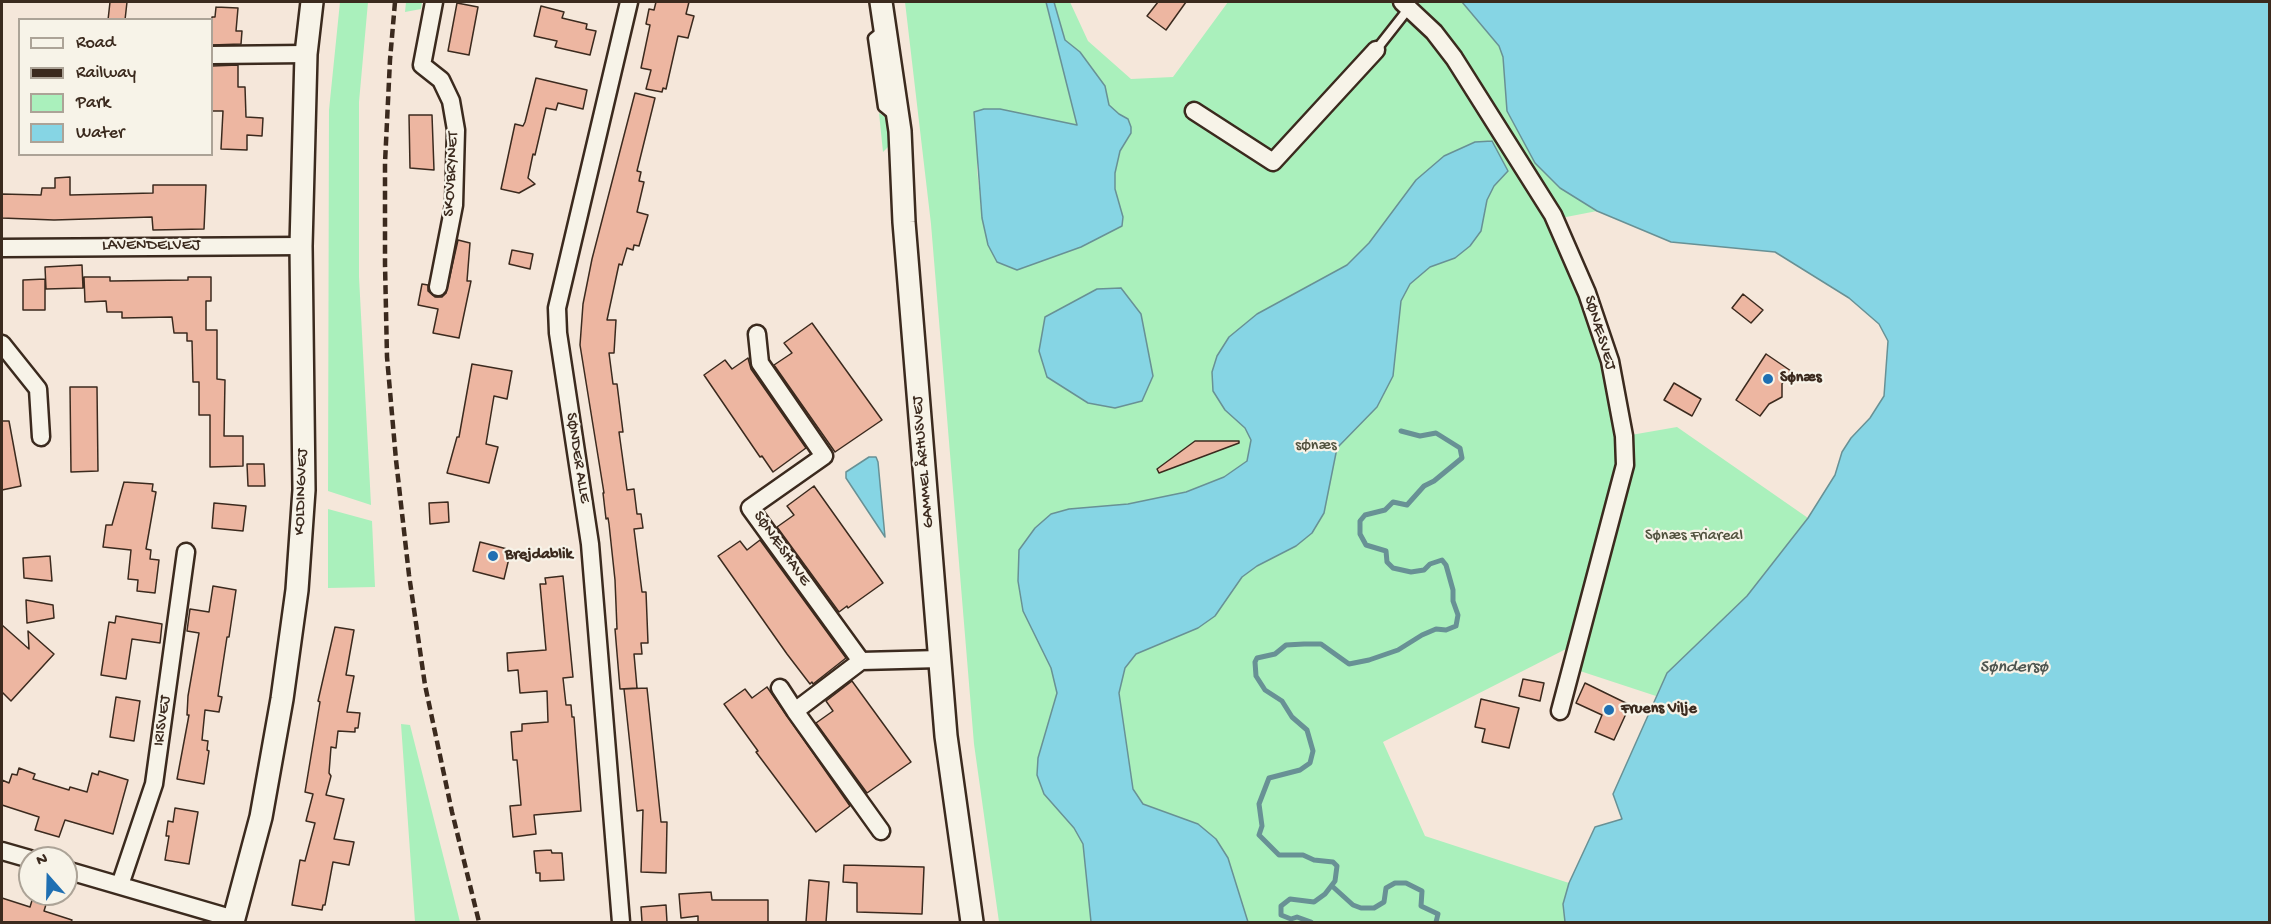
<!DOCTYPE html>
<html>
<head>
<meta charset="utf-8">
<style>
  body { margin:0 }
  #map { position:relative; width:2271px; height:924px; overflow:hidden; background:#f5e7da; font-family:"Gochi Hand",sans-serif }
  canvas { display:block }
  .frame { position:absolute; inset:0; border:3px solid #3b2a1e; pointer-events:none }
  .legend { position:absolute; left:18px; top:18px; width:195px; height:138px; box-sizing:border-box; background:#f7f3e8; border:2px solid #aca397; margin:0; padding:8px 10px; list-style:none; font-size:18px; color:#3b2a1e }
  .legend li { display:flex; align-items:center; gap:12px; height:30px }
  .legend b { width:30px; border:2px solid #aca397 }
  .north { position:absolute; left:18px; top:846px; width:60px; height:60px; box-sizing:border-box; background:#f7f3e8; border:2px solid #aca397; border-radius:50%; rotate:340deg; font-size:16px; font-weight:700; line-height:24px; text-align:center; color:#3b2a1e }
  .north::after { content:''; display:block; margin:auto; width:21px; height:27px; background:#1f6fb2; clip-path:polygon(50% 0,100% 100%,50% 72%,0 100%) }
</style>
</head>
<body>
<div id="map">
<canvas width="2271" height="924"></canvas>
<div class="frame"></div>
<ul class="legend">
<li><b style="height:8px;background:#f7f3e8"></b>Road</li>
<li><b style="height:8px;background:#3b2a1e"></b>Railway</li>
<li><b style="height:16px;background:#aaf0bc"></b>Park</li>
<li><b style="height:16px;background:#86d5e4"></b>Water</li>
</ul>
<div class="north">N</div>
</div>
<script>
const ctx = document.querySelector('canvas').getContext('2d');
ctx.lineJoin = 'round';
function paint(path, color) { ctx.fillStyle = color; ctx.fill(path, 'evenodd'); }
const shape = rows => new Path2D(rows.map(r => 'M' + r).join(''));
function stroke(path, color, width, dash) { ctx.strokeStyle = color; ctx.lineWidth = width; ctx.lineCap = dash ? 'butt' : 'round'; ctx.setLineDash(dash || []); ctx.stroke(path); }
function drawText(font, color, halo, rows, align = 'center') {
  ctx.font = font + ' "Gochi Hand",sans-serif'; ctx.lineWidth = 4.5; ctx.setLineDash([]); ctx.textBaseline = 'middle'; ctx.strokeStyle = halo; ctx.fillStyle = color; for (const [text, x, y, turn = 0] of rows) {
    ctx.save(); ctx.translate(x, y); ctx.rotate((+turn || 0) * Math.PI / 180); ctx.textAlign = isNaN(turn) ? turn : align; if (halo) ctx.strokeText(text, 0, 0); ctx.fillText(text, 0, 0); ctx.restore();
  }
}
paint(shape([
  [340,2,368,2,359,102,359,277,371,505,328,491,329,110],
  [406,2,422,2,421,9,405,12],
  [905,2,1046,2,1077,125,1000,109,984,109,974,112,978,139,977,169,982,218,988,245,1017,270,1081,247,1122,226,1123,217,1115,189,1115,173,1120,151,1131,134,1128,119,1119,114,1109,105,1105,86,1080,52,1065,40,1054,2,1070,2,1088,41,1131,79,1173,77,1228,2,1395,2,1433,39,1542,210,1567,258,1608,377,1620,456,1568,648,1383,742,1425,836,1569,883,1563,904,1565,922,999,922,974,744,931,224],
  [1411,2,1462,2,1499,46,1503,57,1507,111,1535,163,1560,188,1597,211,1561,218],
  [879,113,887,118,891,144,883,152],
  [1677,427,1808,518,1747,596,1667,673,1656,696,1580,671,1578,667,1631,435],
  [328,509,372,521,375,587,328,588],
  [401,724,410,725,460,922,415,922]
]), '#aaf0bc');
const water = shape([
  [1046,2,1054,2,1065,40,1080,52,1105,86,1109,105,1119,114,1128,119,1131,127,1131,133,1120,151,1115,173,1115,189,1123,217,1122,226,1081,247,1017,270,997,262,988,245,982,218,974,112,984,109,1000,109,1077,125,1046,2],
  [1462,2,2269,2,2269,922,1565,922,1563,904,1569,883,1595,827,1622,819,1613,794,1667,673,1747,596,1808,518,1835,475,1842,452,1851,438,1870,418,1884,396,1888,341,1879,324,1849,298,1775,252,1671,242,1597,211,1560,188,1535,163,1507,111,1503,57,1499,46,1462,2],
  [1492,141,1508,171,1494,186,1487,200,1481,231,1470,246,1455,258,1430,267,1410,284,1401,301,1393,376,1377,407,1337,448,1324,513,1312,533,1296,546,1257,566,1242,577,1215,616,1198,628,1136,654,1125,668,1119,693,1133,789,1143,804,1198,824,1216,839,1228,858,1248,922,1091,922,1083,844,1074,828,1044,794,1037,775,1038,758,1057,693,1051,668,1023,611,1018,581,1019,550,1035,528,1051,514,1069,509,1128,504,1186,492,1224,477,1247,461,1251,440,1245,428,1225,410,1213,391,1212,372,1217,356,1229,337,1257,314,1347,265,1369,243,1416,180,1444,156,1475,142,1492,141],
  [1121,288,1141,314,1153,376,1142,401,1115,408,1088,403,1047,377,1039,351,1045,317,1097,289,1121,288],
  [869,457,876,457,878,462,885,537,846,478,846,472,869,457]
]);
paint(water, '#86d5e4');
stroke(water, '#689195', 1.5);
stroke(shape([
  [1332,886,1353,905,1361,908,1374,908,1384,902,1386,888,1395,883,1406,883,1422,891,1421,906,1438,914,1436,922],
  [1311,922,1297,917,1291,919,1281,915,1281,906,1290,899,1314,902,1325,894,1335,881,1337,866,1333,862,1314,860,1303,855,1279,855,1259,835,1262,826,1259,804,1269,778,1300,770,1310,763,1313,751,1307,730,1292,717,1282,701,1265,690,1256,676,1255,662,1257,658,1275,654,1286,645,1304,644,1321,644,1349,664,1369,660,1398,650,1422,635,1436,629,1446,630,1456,626,1458,615,1453,601,1453,590,1446,565,1442,560,1430,564,1424,570,1411,572,1393,568,1387,562,1386,551,1366,545,1360,534,1360,521,1365,515,1385,510,1393,502,1407,505,1424,486,1434,481,1462,458,1460,448,1436,433,1420,436,1401,431]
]), '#689195', 5);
const building = shape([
  [110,2,127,2,125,20,108,20,110,2],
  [656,2,689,2,686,14,694,16,688,38,678,36,666,89,663,88,662,92,646,89,651,70,641,68,650,25,646,24,649,9,654,10,656,2],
  [1158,2,1186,2,1166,30,1147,16,1158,2],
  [457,3,478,7,469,55,448,51,457,3],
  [541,6,564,12,562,18,587,24,586,29,596,31,590,55,555,47,557,41,534,36,541,6],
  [216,7,238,8,236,31,242,31,241,44,212,45,212,17,215,17,216,7],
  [212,66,238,65,238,87,245,87,246,117,263,118,262,136,247,135,247,150,221,149,223,111,212,111,212,66],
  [536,78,587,90,583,109,558,103,556,110,546,108,535,155,533,154,528,178,535,184,519,193,501,189,515,124,523,126,525,122,536,78],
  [635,93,655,98,637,171,641,172,639,181,644,182,637,212,648,215,639,246,634,245,633,250,627,248,622,265,619,264,607,320,616,320,614,353,609,353,613,384,617,384,623,432,619,432,627,490,634,489,637,514,641,514,643,528,634,529,642,592,646,592,648,643,641,643,642,654,634,654,637,688,620,689,615,629,617,629,615,580,609,524,608,518,606,519,603,493,604,493,580,345,583,304,592,259,635,93],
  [409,115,432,115,434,170,410,168,409,115],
  [70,177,70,195,153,193,153,185,206,185,204,229,153,230,152,217,54,220,2,218,2,194,41,195,42,188,55,188,55,178,70,177],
  [458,240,470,243,467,281,471,281,459,338,433,333,438,309,418,305,422,284,428,285,428,291,435,297,442,297,446,293,458,240],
  [512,250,533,254,530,269,509,264,512,250],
  [82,265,83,288,46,289,45,267,82,265],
  [84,277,110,277,110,281,188,280,188,277,211,277,211,301,206,301,206,330,217,330,217,379,225,380,224,436,243,436,243,466,210,467,210,415,199,415,199,382,193,382,192,341,187,341,187,333,174,333,172,317,122,318,122,312,107,312,106,301,85,302,84,277],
  [45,279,45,310,23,310,23,280,45,279],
  [1743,294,1763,310,1751,323,1732,308,1743,294],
  [812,323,882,420,835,452,774,365,792,353,784,343,812,323],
  [1766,354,1791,371,1782,384,1782,397,1769,404,1760,416,1736,400,1766,354],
  [748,358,751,369,806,448,773,472,762,456,760,457,704,375,725,360,732,369,748,358],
  [472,364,512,371,507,399,494,396,486,444,498,447,489,483,447,473,457,437,459,437,472,364],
  [1674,383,1701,399,1692,416,1664,400,1674,383],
  [70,387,97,387,98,471,71,472,70,387],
  [2,421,9,421,21,486,2,490,2,421],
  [1195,441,1239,441,1239,443,1159,473,1157,469,1195,441],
  [247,464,264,464,265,486,248,486,247,464],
  [124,482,153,484,152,491,156,492,146,549,151,550,150,559,159,560,155,593,137,591,138,580,128,579,131,550,103,547,106,525,112,525,124,482],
  [814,486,883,583,848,608,847,606,839,612,777,527,794,515,787,506,814,486],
  [448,502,449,522,430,524,429,503,448,502],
  [214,503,246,506,243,531,212,528,214,503],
  [760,540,846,658,813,684,812,682,810,684,787,654,718,556,740,541,747,550,760,540],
  [480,542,511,550,504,579,473,571,480,542],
  [50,556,52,581,24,578,23,558,50,556],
  [563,576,573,677,563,678,566,705,571,705,572,717,574,717,581,811,534,815,536,834,513,837,510,806,521,805,517,760,513,760,511,732,522,731,522,724,548,722,547,691,520,693,518,670,508,671,507,653,546,650,540,584,546,584,545,578,563,576],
  [213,586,236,590,229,637,227,637,218,696,222,697,219,712,205,710,202,740,208,741,207,750,209,751,204,784,177,779,189,715,187,715,188,696,199,633,187,631,190,609,209,612,213,586],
  [26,600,53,605,54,618,27,623,26,600],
  [116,616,162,624,160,643,132,639,126,679,101,675,109,622,115,623,116,616],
  [2,625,29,649,28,631,54,654,11,701,2,692,2,625],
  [335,627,354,630,346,675,354,676,347,712,360,713,358,728,355,728,355,732,338,731,336,748,331,747,329,773,331,776,326,795,344,799,334,839,354,842,349,865,333,862,325,905,323,905,322,910,292,905,300,860,305,861,315,823,306,821,313,794,305,792,320,702,318,701,335,627],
  [1523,679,1544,683,1540,701,1519,696,1523,679],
  [852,681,911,762,867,793,816,723,833,711,826,701,852,681],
  [1585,683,1630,705,1614,740,1595,732,1602,715,1576,703,1585,683],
  [767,687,850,806,816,832,756,752,758,751,724,704,745,689,752,698,767,687],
  [647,688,661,822,667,822,666,873,641,872,643,810,637,811,624,689,647,688],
  [116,697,140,701,134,741,110,737,116,697],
  [1481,699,1519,708,1509,748,1482,742,1485,729,1475,727,1481,699],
  [19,768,35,774,33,779,69,790,70,787,87,792,92,773,98,775,99,771,128,780,113,834,65,820,59,837,35,830,39,817,2,805,2,780,9,783,12,774,17,775,19,768],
  [175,808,198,812,189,864,165,860,169,836,166,836,168,821,173,822,175,808],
  [551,850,552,853,562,853,564,880,540,881,540,873,536,873,534,851,551,850],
  [844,865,924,867,922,914,857,912,857,883,843,882,844,865],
  [809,880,829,882,826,922,806,922,809,880],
  [711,892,712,900,768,900,768,922,698,922,698,916,681,918,679,894,711,892],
  [34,894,48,898,44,911,72,920,71,922,2,922,2,898,30,907,34,894],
  [666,905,667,922,642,922,641,907,666,905]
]);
paint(building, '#edb6a1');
stroke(building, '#3b2a1e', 1.5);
const service = shape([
  [884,29,873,38,883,107,894,116],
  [1376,50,1409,8]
]);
const minor = shape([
  [434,2,422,65,441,80,451,101,456,130,454,205,438,287],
  [1402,2,1434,32,1454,58,1553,215,1587,293,1610,361,1624,436,1625,465,1560,711],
  [212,55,306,54],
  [1194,111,1273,162,1376,50],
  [2,248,301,246],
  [757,334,760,363,824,456,750,508,861,661],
  [2,344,38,389,41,437],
  [780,688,795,711,861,661,940,659],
  [795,711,881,831],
  [2,851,30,859],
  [66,870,234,919],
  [120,885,154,784,186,552],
  [621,922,590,544,558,333,557,308,629,2]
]);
const tertiary = shape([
  [881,2,900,131,904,222,946,736,972,922],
  [233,922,261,817,282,699,297,590,304,490,301,246,306,54,312,2]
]);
stroke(service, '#3b2a1e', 13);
stroke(minor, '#3b2a1e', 21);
stroke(tertiary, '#3b2a1e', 26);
stroke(service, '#f7f3e8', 8);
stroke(minor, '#f7f3e8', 16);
stroke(tertiary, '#f7f3e8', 21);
stroke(shape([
  [395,2,390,60,385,163,385,264,387,357,396,460,409,575,425,685,452,812,479,922]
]), '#3b2a1e', 4.5, [9, 4.5]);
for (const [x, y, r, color] of [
  [1768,379,6,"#1f6fb2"],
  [493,556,6,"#1f6fb2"],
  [1609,710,6,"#1f6fb2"]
]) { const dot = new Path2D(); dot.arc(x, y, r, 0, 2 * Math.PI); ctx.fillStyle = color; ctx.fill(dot); stroke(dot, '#f7f3e8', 2); }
drawText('16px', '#3b2a1e', '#f7f3e8', [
  ["SKOVBRYNET",452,174,-87],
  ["LAVENDELVEJ",151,247],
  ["SØNÆSVEJ",1599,333,73],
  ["SØNDER ALLE",577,458,81],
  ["GAMMEL ÅRHUSVEJ",924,462,-95],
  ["KOLDINGVEJ",302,492,-88],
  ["SØNÆSHAVE",781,549,55],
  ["IRISVEJ",163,721,-82]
]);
drawText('bold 16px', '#3b2a1e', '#f7f3e8', [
  ["Sønæs",1780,379],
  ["Brejdablik",505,556],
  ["Fruens Vilje",1621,710]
], 'left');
drawText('16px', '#51523e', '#f7f3e8', [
  ["sØnæs",1316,447],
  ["Sønæs Friareal",1694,537]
]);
drawText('italic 18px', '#4e5550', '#f7f3e8', [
  ["Søndersø",2014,668]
]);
</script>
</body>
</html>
